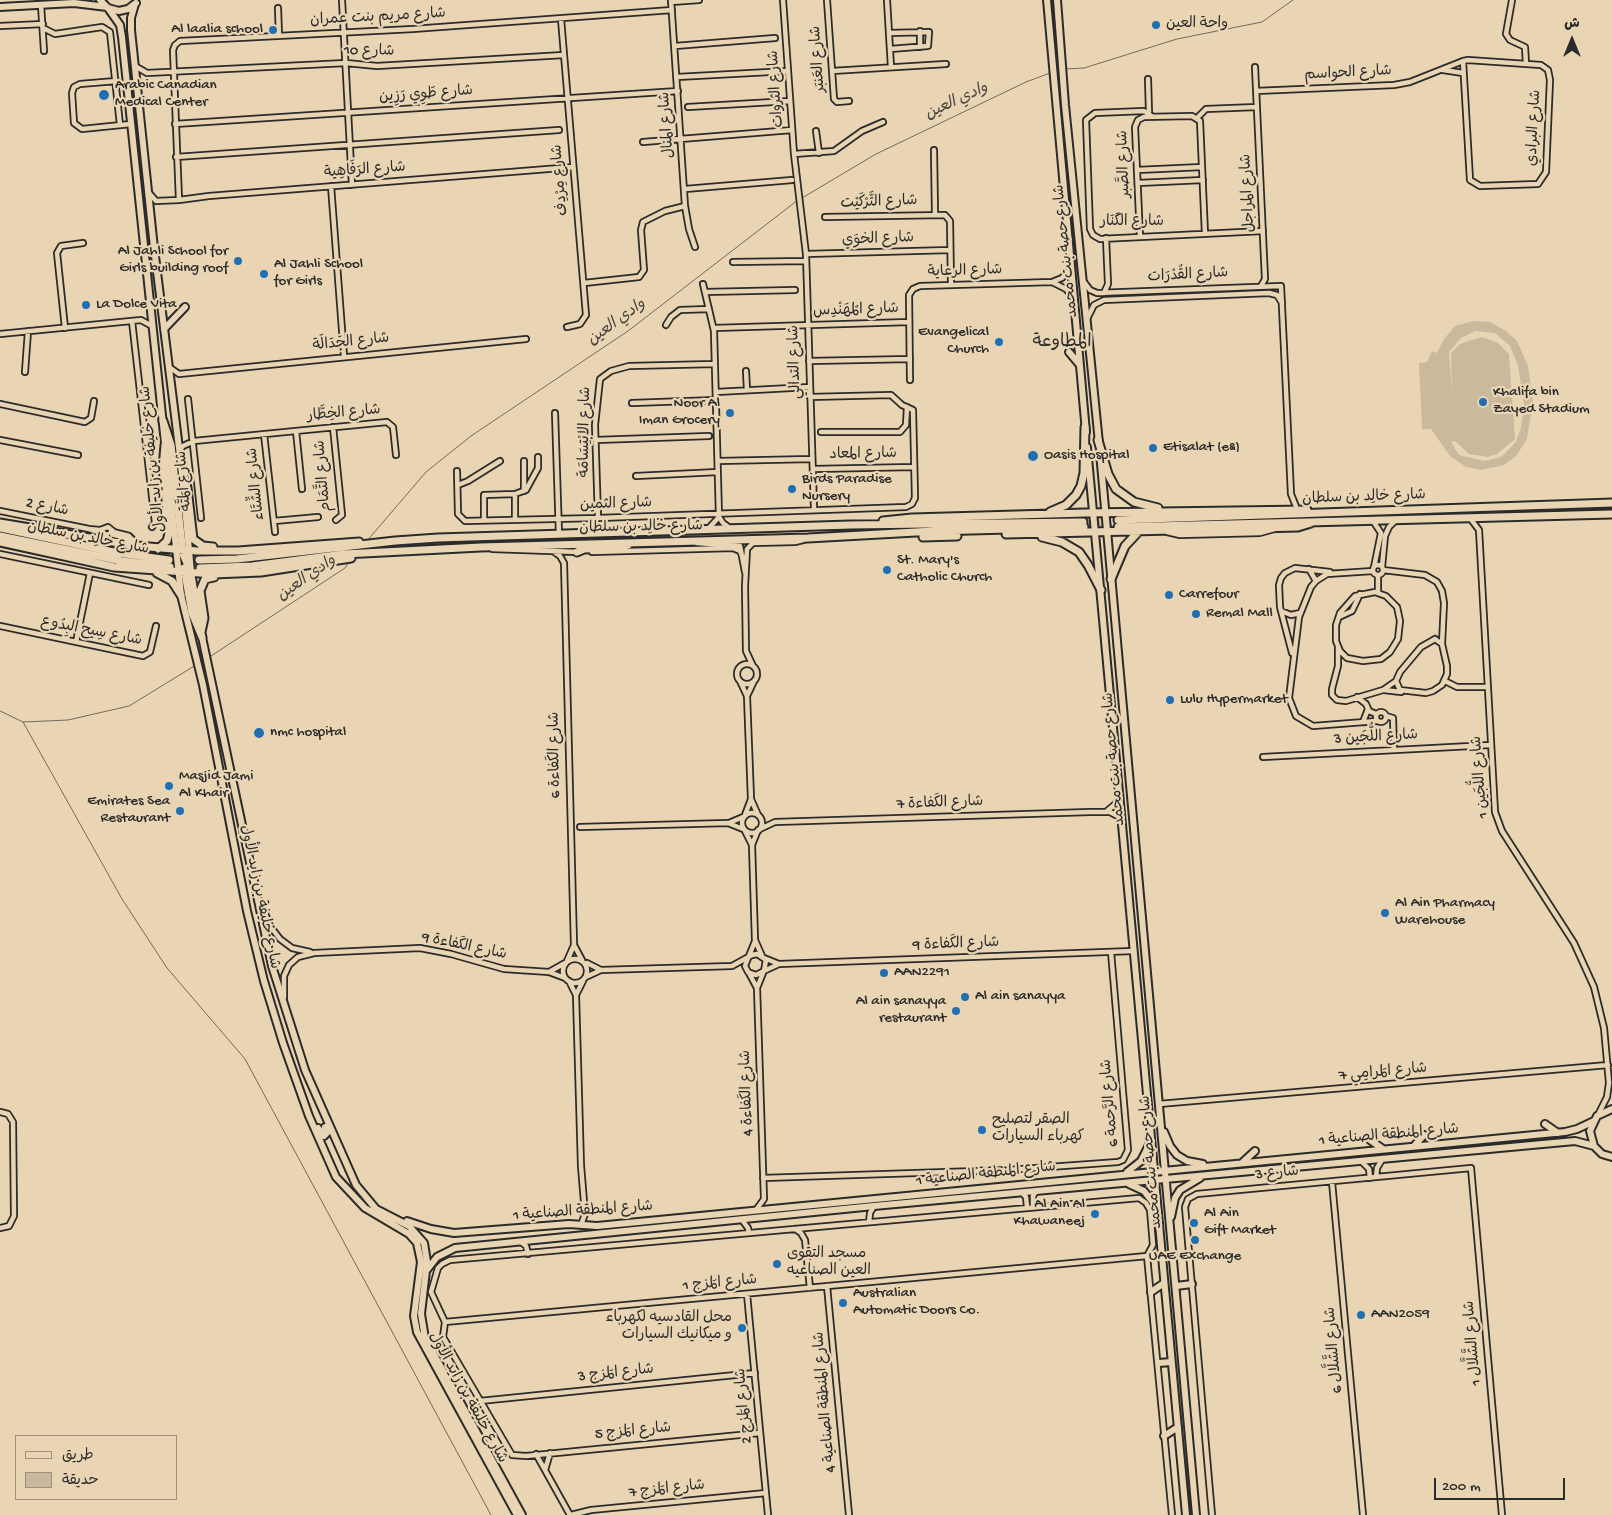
<!DOCTYPE html>
<html>
<head>
<meta charset="utf-8">
<style>
  body { margin:0 }
  #map { position:relative; width:1612px; height:1515px; overflow:hidden; background:#e9d5b3; font-family:"Gochi Hand","Playpen Sans Arabic",sans-serif }
  canvas { display:block }
  .legend { position:absolute; left:15px; top:1435px; width:162px; height:65px; box-sizing:border-box; background:#e9d5b3; border:1px solid #9d917d; margin:0; padding:6px 9px; list-style:none; font-size:15px; color:#2b2b2b }
  .legend li { display:flex; align-items:center; gap:10px; height:25px }
  .legend b { width:25px; border:1px solid #9d917d }
  .north { position:absolute; left:1547px; top:15px; width:50px; height:50px; -webkit-text-stroke:4px #e9d5b3; paint-order:stroke; rotate:0deg; font-size:14px; font-weight:700; line-height:20px; text-align:center; color:#2b2b2b }
  .north::after { content:''; display:block; margin:auto; width:18px; height:22px; background:#2b2b2b; clip-path:polygon(50% 0,100% 100%,50% 72%,0 100%) }
  .scale { position:absolute; left:1434px; top:1478px; width:131px; height:22px; box-sizing:border-box; border:2px solid #2b2b2b; border-top:0; padding-left:6px; font-size:15px; line-height:18px; white-space:nowrap; color:#2b2b2b; -webkit-text-stroke:4px #e9d5b3; paint-order:stroke }
</style>
</head>
<body>
<div id="map">
<canvas width="1612" height="1515"></canvas>
<ul class="legend">
<li><b style="height:6px;background:#e9d5b3"></b>طريق</li>
<li><b style="height:14px;background:#cab99d"></b>حديقة</li>
</ul>
<div class="north">ش</div>
<div class="scale">200 m</div>
</div>
<script>
const ctx = document.querySelector('canvas').getContext('2d');
ctx.lineJoin = 'round';
function paint(path, color) { ctx.fillStyle = color; ctx.fill(path, 'evenodd'); }
const shape = rows => new Path2D(rows.map(r => 'M' + r).join(''));
function stroke(path, color, width, dash) { ctx.strokeStyle = color; ctx.lineWidth = width; ctx.lineCap = dash ? 'butt' : 'round'; ctx.setLineDash(dash || []); ctx.stroke(path); }
function drawText(font, color, halo, rows, align = 'center') {
  ctx.font = font + ' "Gochi Hand","Playpen Sans Arabic",sans-serif'; ctx.lineWidth = 4.5; ctx.setLineDash([]); ctx.textBaseline = 'middle'; ctx.strokeStyle = halo; ctx.fillStyle = color; for (const [text, x, y, turn = 0] of rows) {
    ctx.save(); ctx.translate(x, y); ctx.rotate((+turn || 0) * Math.PI / 180); ctx.textAlign = isNaN(turn) ? turn : align; if (halo) ctx.strokeText(text, 0, 0); ctx.fillText(text, 0, 0); ctx.restore();
  }
}
paint(shape([
  [1473,321,1490,322,1506,331,1517,341,1528,366,1533,402,1527,439,1516,456,1504,465,1481,470,1466,467,1450,456,1431,429,1422,429,1419,363,1427,362,1432,351,1437,353,1444,339,1455,326],
  [1475,331,1495,333,1510,346,1518,365,1524,404,1521,428,1516,442,1501,457,1484,461,1459,455,1451,442,1455,441,1469,454,1488,457,1497,454,1515,439,1509,354,1498,343,1482,337,1472,340,1460,344,1451,353,1452,392,1449,352,1461,338]
]), '#cab99d');
stroke(shape([
  [1066,69,1084,68,1177,39,1262,22,1293,0],
  [802,198,876,154,1026,82,1050,73],
  [366,542,426,472,471,436,628,331,798,200],
  [208,658,345,568,349,562],
  [0,711,23,722,68,720,129,706,196,665],
  [23,722,122,899,167,968,245,1059,491,1515]
]), '#70695c', 1);
stroke(shape([
  [1083,522,1118,520],
  [1084,527,1118,527],
  [169,560,199,560]
]), '#c3b398', 7, [7, 3.5]);
const street = shape([
  [342,0,352,185],
  [671,0,685,206,689,229,695,247],
  [783,0,794,154,806,254,814,509],
  [827,0,834,99,837,102,849,101],
  [887,0,891,67],
  [1512,0,1506,34,1510,40,1525,47,1526,64],
  [671,2,699,0],
  [41,5,44,51],
  [278,8,279,36],
  [561,19,586,315,580,324,567,327],
  [0,26,43,24],
  [43,28,55,34,102,27,110,32,120,125],
  [920,31,920,47],
  [889,33,929,32,928,46,890,49],
  [675,46,775,38],
  [135,66,147,73,346,63,377,66,564,55],
  [1255,67,1265,279,1261,286],
  [1443,70,1463,73],
  [832,71,946,64],
  [677,77,788,71],
  [1148,79,1149,112],
  [116,81,80,84,74,87,72,93,74,123,82,129,131,124],
  [1256,91,1394,85,1410,82,1463,61,1468,60,1541,65,1548,70,1550,80,1546,172,1538,184,1480,186,1470,180,1463,61],
  [688,107,790,101],
  [1153,117,1144,111,1095,113,1086,120,1090,229,1093,235,1100,239,1263,231],
  [1197,118,1206,109,1257,107],
  [175,124,678,91],
  [816,131,819,153],
  [643,142,792,130],
  [934,150,935,214],
  [794,154,834,151,862,131,883,122],
  [176,157,559,130],
  [1137,170,1202,167],
  [1138,183,1203,180],
  [331,186,344,356],
  [685,189,792,180],
  [149,193,156,201,179,200,209,196,573,167],
  [179,200,173,50,175,45,180,41,413,29,672,10],
  [825,217,945,215,950,221,951,285],
  [1140,237,1135,127,1138,120,1144,117,1192,116,1200,121,1205,234],
  [806,254,950,250],
  [733,262,806,261],
  [1084,282,1090,290,1097,293,1281,286,1291,494,1297,509],
  [584,283,639,277,644,270,641,230,643,222,665,211,685,206],
  [1054,283,1066,289,1073,297],
  [703,284,714,331,719,517,723,523,731,529],
  [705,292,795,290],
  [1104,293,1108,284,1106,238],
  [1087,319,1094,305,1104,300,1269,293,1277,295,1282,303],
  [132,321,155,523,152,527],
  [666,325,671,317,680,310,709,309],
  [65,328,57,253,61,246,83,243],
  [714,328,909,322],
  [0,334,141,320,152,326],
  [809,361,910,359],
  [169,367,179,374,526,339],
  [746,371,747,390],
  [25,372,28,331],
  [910,380,909,295,913,289,920,286,1052,282,1062,278,1071,268],
  [716,392,810,387],
  [188,399,201,518],
  [632,403,716,400],
  [0,404,85,422,91,418,94,401],
  [555,413,559,535],
  [333,427,342,515,336,520],
  [296,431,302,489],
  [821,432,900,432,906,425,907,407],
  [264,434,275,532],
  [0,440,78,455],
  [596,440,709,436],
  [180,450,183,446,194,441,387,422,393,427,396,455],
  [524,461,524,491],
  [718,461,812,459],
  [813,469,914,467],
  [457,471,458,514,465,521,598,518,906,507,912,504,915,498,913,410,902,405,891,395,810,397],
  [636,476,718,472],
  [458,485,468,481,500,461],
  [0,511,89,529,100,530,108,527,113,531,108,535,89,529],
  [598,518,595,425,600,379,611,371,629,366,715,364],
  [1470,518,1479,530,1495,812,1502,831,1574,943,1594,987,1604,1028,1609,1083,1607,1097,1598,1115],
  [515,519,515,494],
  [484,520,484,495,515,494,526,490,538,468,538,457],
  [274,521,318,517],
  [1373,521,1381,533,1374,567],
  [708,529,719,517],
  [1167,532,1180,535,1260,533,1278,528],
  [697,543,740,546,745,572],
  [492,549,579,552],
  [554,552,560,556,564,563,574,945,567,961],
  [592,552,733,548,740,551,743,558],
  [0,554,149,585],
  '1373 570a5 5 0 1 1 10 0a5 5 0 1 1-10 0Z',
  [1382,567,1385,536,1389,527,1395,521],
  [1309,569,1316,581],
  [1383,570,1425,575,1437,582,1442,591,1444,603,1442,644],
  [1373,571,1327,574,1316,581,1311,587,1299,617,1289,698,1296,716,1313,726,1377,721],
  [1378,575,1378,593],
  [1375,592,1386,596,1397,607,1400,621,1398,639,1390,652,1381,659,1363,661,1347,658,1340,651,1336,641,1336,625,1340,613,1355,596,1375,592],
  [1281,611,1291,615,1300,613],
  [1339,617,1352,611,1360,594],
  [0,626,143,656,150,652,156,626],
  [1435,639,1442,644,1447,666,1447,674,1442,685,1433,691,1426,693,1400,690,1396,681,1400,672,1421,647,1435,639],
  [76,642,90,573],
  [1338,647,1338,666,1332,689,1332,695,1337,700,1346,701,1383,690,1396,681],
  [1292,653,1280,607,1279,585,1281,578,1285,573,1295,568,1330,572],
  '737 674a10 10 0 1 1 20 0a10 10 0 1 1-20 0Z',
  [753,666,746,651,745,586,747,549,753,543,795,542,803,540],
  [740,681,747,696,751,799,758,815],
  [1445,681,1457,687,1487,687],
  [1384,690,1401,692],
  [747,696,754,681],
  [1357,697,1366,704,1369,711,1376,714],
  '1376 717a5 5 0 1 1 10 0a5 5 0 1 1-10 0Z',
  [1386,716,1393,718,1394,750],
  [1363,722,1368,709],
  [1263,757,1490,745],
  [1107,811,1119,801],
  '742 823a10 10 0 1 1 20 0a10 10 0 1 1-20 0Z',
  [745,815,751,799],
  [729,823,743,817],
  [580,827,728,823,743,829],
  [760,829,775,822,1090,812,1110,812,1121,818],
  [758,830,752,845,755,940,762,956],
  [745,831,752,845],
  [261,903,270,926,280,939,292,948,310,952],
  [574,945,582,960],
  [749,956,755,941],
  [764,958,779,964],
  '563 971a12 12 0 1 1 24 0a12 12 0 1 1-24 0Z',
  [587,963,601,970],
  [764,971,779,964,1133,951],
  [549,972,565,963],
  [749,973,757,988],
  [586,977,601,970,732,966,752,955,757,954,766,960,764,971,756,975,748,972,745,966,748,958],
  [569,981,576,995,581,1166,585,1214,581,1225],
  [576,995,583,981],
  [284,997,284,976,289,965,298,957,314,953,420,948,451,954,504,969,549,972,565,978],
  [1159,1104,1608,1065],
  [0,1112,8,1114,13,1122,14,1216,9,1226,0,1228],
  [1361,1161,1369,1169,1370,1178],
  [1376,1177,1377,1168,1383,1158],
  [763,1178,1008,1170,1118,1162,1123,1160,1128,1150,1111,952],
  [1332,1182,1363,1515],
  [1021,1192,1026,1197,1027,1207],
  [1033,1207,1033,1196,1036,1191],
  [756,1210,764,1199,757,988,763,973],
  [742,1220,748,1228,749,1233],
  [869,1222,870,1213,874,1206],
  [795,1229,801,1233,805,1240,810,1288],
  [521,1242,526,1246,528,1254],
  [827,1286,849,1515],
  [747,1294,768,1515],
  [445,1322,1147,1256],
  [480,1401,755,1373],
  [760,1433,526,1456,512,1455,443,1337,445,1322,431,1292,438,1268,442,1264,450,1260,1139,1198,1146,1203,1150,1210,1153,1245,1147,1256,1172,1515],
  [536,1454,570,1515],
  [545,1470,550,1453],
  [571,1515,591,1510,766,1493],
  [1212,1515,1185,1207,1188,1199,1197,1194,1471,1168,1502,1515]
]);
const secondary = shape([
  [100,0,108,8,119,11,128,9,136,3],
  [1047,0,1086,432],
  [1057,0,1065,105,1099,443],
  [135,4,131,18,131,30,154,248,181,464,191,572,202,637,272,966,305,1070,356,1185,376,1209,409,1226,424,1243,427,1262,421,1314,425,1338,522,1515],
  [0,7,74,3,107,7],
  [108,8,120,25,122,37,181,595,203,685,247,911,264,981,283,1043,309,1116,336,1177,365,1208,409,1234,417,1243,421,1262,414,1316,417,1332,517,1515],
  [164,329,185,307],
  [1069,352,1079,364],
  [1087,447,1186,1515],
  [1100,453,1196,1515],
  [1612,1109,1597,1116,1590,1131,1594,1146,1602,1154,1612,1157],
  [1545,1124,1558,1133],
  [318,1128,324,1136,327,1133,325,1127],
  [1164,1132,1170,1146,1177,1155,1187,1161,1203,1164],
  [1370,1140,1383,1149],
  [1414,1146,1424,1135],
  [1243,1162,1255,1151],
  [1127,1172,1141,1161,1151,1141],
  [1129,1184,1144,1191,1155,1205],
  [1171,1217,1175,1198,1180,1190,1200,1178],
  [407,1221,431,1229,454,1233,569,1224,597,1226,1565,1132,1577,1129,1594,1121],
  [426,1271,437,1257,455,1248,874,1206,1575,1141,1594,1146],
  [1176,1286,1192,1284],
  [1151,1292,1164,1283],
  [1159,1363,1171,1362],
  [1164,1436,1178,1427]
]);
const primary = shape([
  [163,421,171,445,183,554,191,572],
  [1098,440,1108,474,1116,489,1134,502,1158,508],
  [181,464,187,488,193,539,203,546,213,547],
  [1050,512,1066,505,1076,495,1081,486,1084,473,1085,427],
  [1118,520,1612,503],
  [883,521,912,518,1085,513,1307,510],
  [0,523,137,546,197,551,238,551,359,542],
  [1118,527,1612,514],
  [0,528,118,553,169,560],
  [112,533,128,537,137,546],
  [1006,534,1298,527,1311,523],
  [0,536,122,561,170,567],
  [923,537,957,536],
  [1042,537,1062,542,1079,552,1088,565,1101,590],
  [0,542,114,567,214,574,261,572,351,558],
  [158,549,167,541,169,533,163,468,165,445],
  [577,552,584,549,616,548,628,545],
  [199,560,237,559,395,541,438,538,850,525,1083,522],
  [184,568,192,613,202,637],
  [200,568,252,566,344,554,481,547,808,538,934,531,1084,527],
  [157,573,172,581,181,595],
  [1111,579,1125,546,1139,531],
  [201,632,204,618,200,591,205,579,214,577]
]);
stroke(street, '#2b2b2b', 8);
stroke(secondary, '#2b2b2b', 10);
stroke(primary, '#2b2b2b', 11);
stroke(street, '#e9d5b3', 4.5);
stroke(secondary, '#e9d5b3', 6);
stroke(primary, '#e9d5b3', 7);
for (const [x, y, r, color] of [
  [1156,25,5,"#1f6fb2"],
  [273,30,5,"#1f6fb2"],
  [104,95,6,"#1f6fb2"],
  [238,261,5,"#1f6fb2"],
  [264,274,5,"#1f6fb2"],
  [86,305,5,"#1f6fb2"],
  [999,342,5,"#1f6fb2"],
  [1483,402,5,"#1f6fb2"],
  [730,413,5,"#1f6fb2"],
  [1153,448,5,"#1f6fb2"],
  [1033,456,6,"#1f6fb2"],
  [792,489,5,"#1f6fb2"],
  [887,570,5,"#1f6fb2"],
  [1169,595,5,"#1f6fb2"],
  [1196,614,5,"#1f6fb2"],
  [1170,700,5,"#1f6fb2"],
  [259,733,6,"#1f6fb2"],
  [169,786,5,"#1f6fb2"],
  [180,811,5,"#1f6fb2"],
  [1385,913,5,"#1f6fb2"],
  [884,973,5,"#1f6fb2"],
  [965,997,5,"#1f6fb2"],
  [956,1011,5,"#1f6fb2"],
  [982,1130,5,"#1f6fb2"],
  [1095,1214,5,"#1f6fb2"],
  [1194,1223,5,"#1f6fb2"],
  [1195,1240,5,"#1f6fb2"],
  [777,1264,5,"#1f6fb2"],
  [843,1303,5,"#1f6fb2"],
  [1361,1315,5,"#1f6fb2"],
  [742,1328,5,"#1f6fb2"]
]) { const dot = new Path2D(); dot.arc(x, y, r, 0, 2 * Math.PI); ctx.fillStyle = color; ctx.fill(dot); stroke(dot, '#e9d5b3', 2); }
drawText('15px', '#2b2b2b', '#e9d5b3', [
  ["شارع مريم بنت عمران",378,18,-3],
  ["شارع 10",369,52,1],
  ["شارع العَنبَر",819,59,-94],
  ["شارع الحواسم",1348,74,-3],
  ["شارع الثروات",777,89,-94],
  ["شارع طَوِي رَزِين",426,95,-4],
  ["شارع المنال",668,125,-94],
  ["شارع البرادي",1535,128,-87],
  ["شارع الصَّبر",1125,164,-92],
  ["شارع الرَفَاهِية",365,171,-4],
  ["شارع مِرْدِف",561,180,-95],
  ["شارع المراجل",1249,193,-93],
  ["شارع التَّرْكَيْت",879,203,-2],
  ["شارع الكَنَار",1132,223],
  ["شارع الخوَي",878,240,-2],
  ["شارع حصة بنت محمد",1067,251,-96],
  ["شارع الرعاية",965,272,-2],
  ["شارع القُدْرَات",1188,276,-3],
  ["شارع المُهَنْدِس",856,311,-2],
  ["شارع الجَدَالَة",351,343,-6],
  ["شارع التدالي",796,362,-92],
  ["شارع الخِطَّار",344,414,-5],
  ["شارع الابْتِسَامَة",586,432,-89],
  ["شارع المعاد",863,455,-1],
  ["شارع خليفة بن زايد الأول",154,459,-96],
  ["شارع التَّمَام",324,476,-95],
  ["شارع المَتَّة",185,481,-95],
  ["شارع الشِّتَاء",257,484,-96],
  ["شارع خالِد بن سلطان",1364,498,-2],
  ["شارع الثمين",616,505,-2],
  ["شارع 2",47,508,12],
  ["شارع خالِد بن سلطان",641,528,-1],
  ["شارع خالِد بن سلطان",88,539,11],
  ["شارع سِيح البِدُوع",91,632,11],
  ["شارع اللُّجَين 3",1376,738,-3],
  ["شارع الكَفاءة 6",556,755,-91],
  ["شارع حصة بنت محمد",1115,759,-95],
  ["شارع اللُّجَين 1",1481,777,-95],
  ["شارع الكَفاءة 7",940,804,-2],
  ["شارع خليفة بن زايد الأول",259,897,78],
  ["شارع الكَفاءة 9",956,945,-2],
  ["شارع الكَفاءة 9",464,947,12],
  ["شارع المَرامِي 7",1383,1073,-5],
  ["شارع الكَفاءة 4",748,1093,-92],
  ["شارع الرَّحمة 6",1111,1103,-95],
  ["شارع المنطقة الصناعية 1",1389,1136,-5],
  ["شارع حصة بنت محمد",1152,1162,-95],
  ["شارع 3",1277,1174,-5],
  ["شارع المنطقة الصناعية 1",986,1175,-6],
  ["شارع المنطقة الصناعية 1",583,1212,-4],
  ["شارع المَزج 1",720,1284,-5],
  ["شارع الشَّلَّال 1",1474,1343,-95],
  ["شارع الشَّلَّال 6",1335,1350,-95],
  ["شارع المَزج 3",616,1374,-6],
  ["شارع خليفة بن زايد الأول",467,1398,61],
  ["شارع المنطقة الصناعية 4",826,1402,-95],
  ["شارع المَزج 2",745,1406,-95],
  ["شارع المَزج 5",633,1432,-5],
  ["شارع المَزج 7",667,1490,-6]
]);
drawText('15px', '#2b2b2b', '#e9d5b3', [
  ["واحة العين",1166,25],
  ["Al laalia school",263,30,"right"],
  ["Arabic Canadian",115,86],
  ["Medical Center",115,103],
  ["Al Jahli School for",228,252,"right"],
  ["Girls building roof",228,269,"right"],
  ["Al Jahli School",274,265],
  ["for Girls",274,282],
  ["La Dolce Vita",96,305],
  ["Evangelical",989,333,"right"],
  ["Church",989,350,"right"],
  ["Khalifa bin",1493,393],
  ["Zayed Stadium",1493,410],
  ["Noor Al",720,404,"right"],
  ["Iman Grocery",720,421,"right"],
  ["Etisalat (e&)",1163,448],
  ["Oasis Hospital",1044,456],
  ["Birds Paradise",802,480],
  ["Nursery",802,497],
  ["St. Mary's",897,561],
  ["Catholic Church",897,578],
  ["Carrefour",1179,595],
  ["Remal Mall",1206,614],
  ["Lulu Hypermarket",1180,700],
  ["nmc hospital",270,733],
  ["Masjid Jami",179,777],
  ["Al Khair",179,794],
  ["Emirates Sea",170,802,"right"],
  ["Restaurant",170,819,"right"],
  ["Al Ain Pharmacy",1395,904],
  ["Warehouse",1395,921],
  ["AAN2291",894,973],
  ["Al ain sanayya",975,997],
  ["Al ain sanayya",946,1002,"right"],
  ["restaurant",946,1019,"right"],
  ["الصقر لتصليح",992,1121],
  ["كهرباء السيارات",992,1138],
  ["Al Ain Al",1085,1205,"right"],
  ["Khawaneej",1085,1222,"right"],
  ["Al Ain",1204,1214],
  ["Gift Market",1204,1231],
  ["مسجد التقوى",787,1255],
  ["العين الصناعيه",787,1272],
  ["UAE Exchange",1195,1257,"center"],
  ["Australian",853,1294],
  ["Automatic Doors Co.",853,1311],
  ["AAN2059",1371,1315],
  ["محل القادسيه لكهرباء",732,1319,"right"],
  ["و ميكانيك السيارات",732,1336,"right"]
], 'left');
drawText('italic 16px', '#484540', '#e9d5b3', [
  ["وادي العين",957,102,-25],
  ["وادي العين",617,323,-36],
  ["وادي العين",307,579,-35]
]);
drawText('18px', '#2b2b2b', '#e9d5b3', [
  ["المطاوعة",1062,343]
]);
</script>
</body>
</html>
